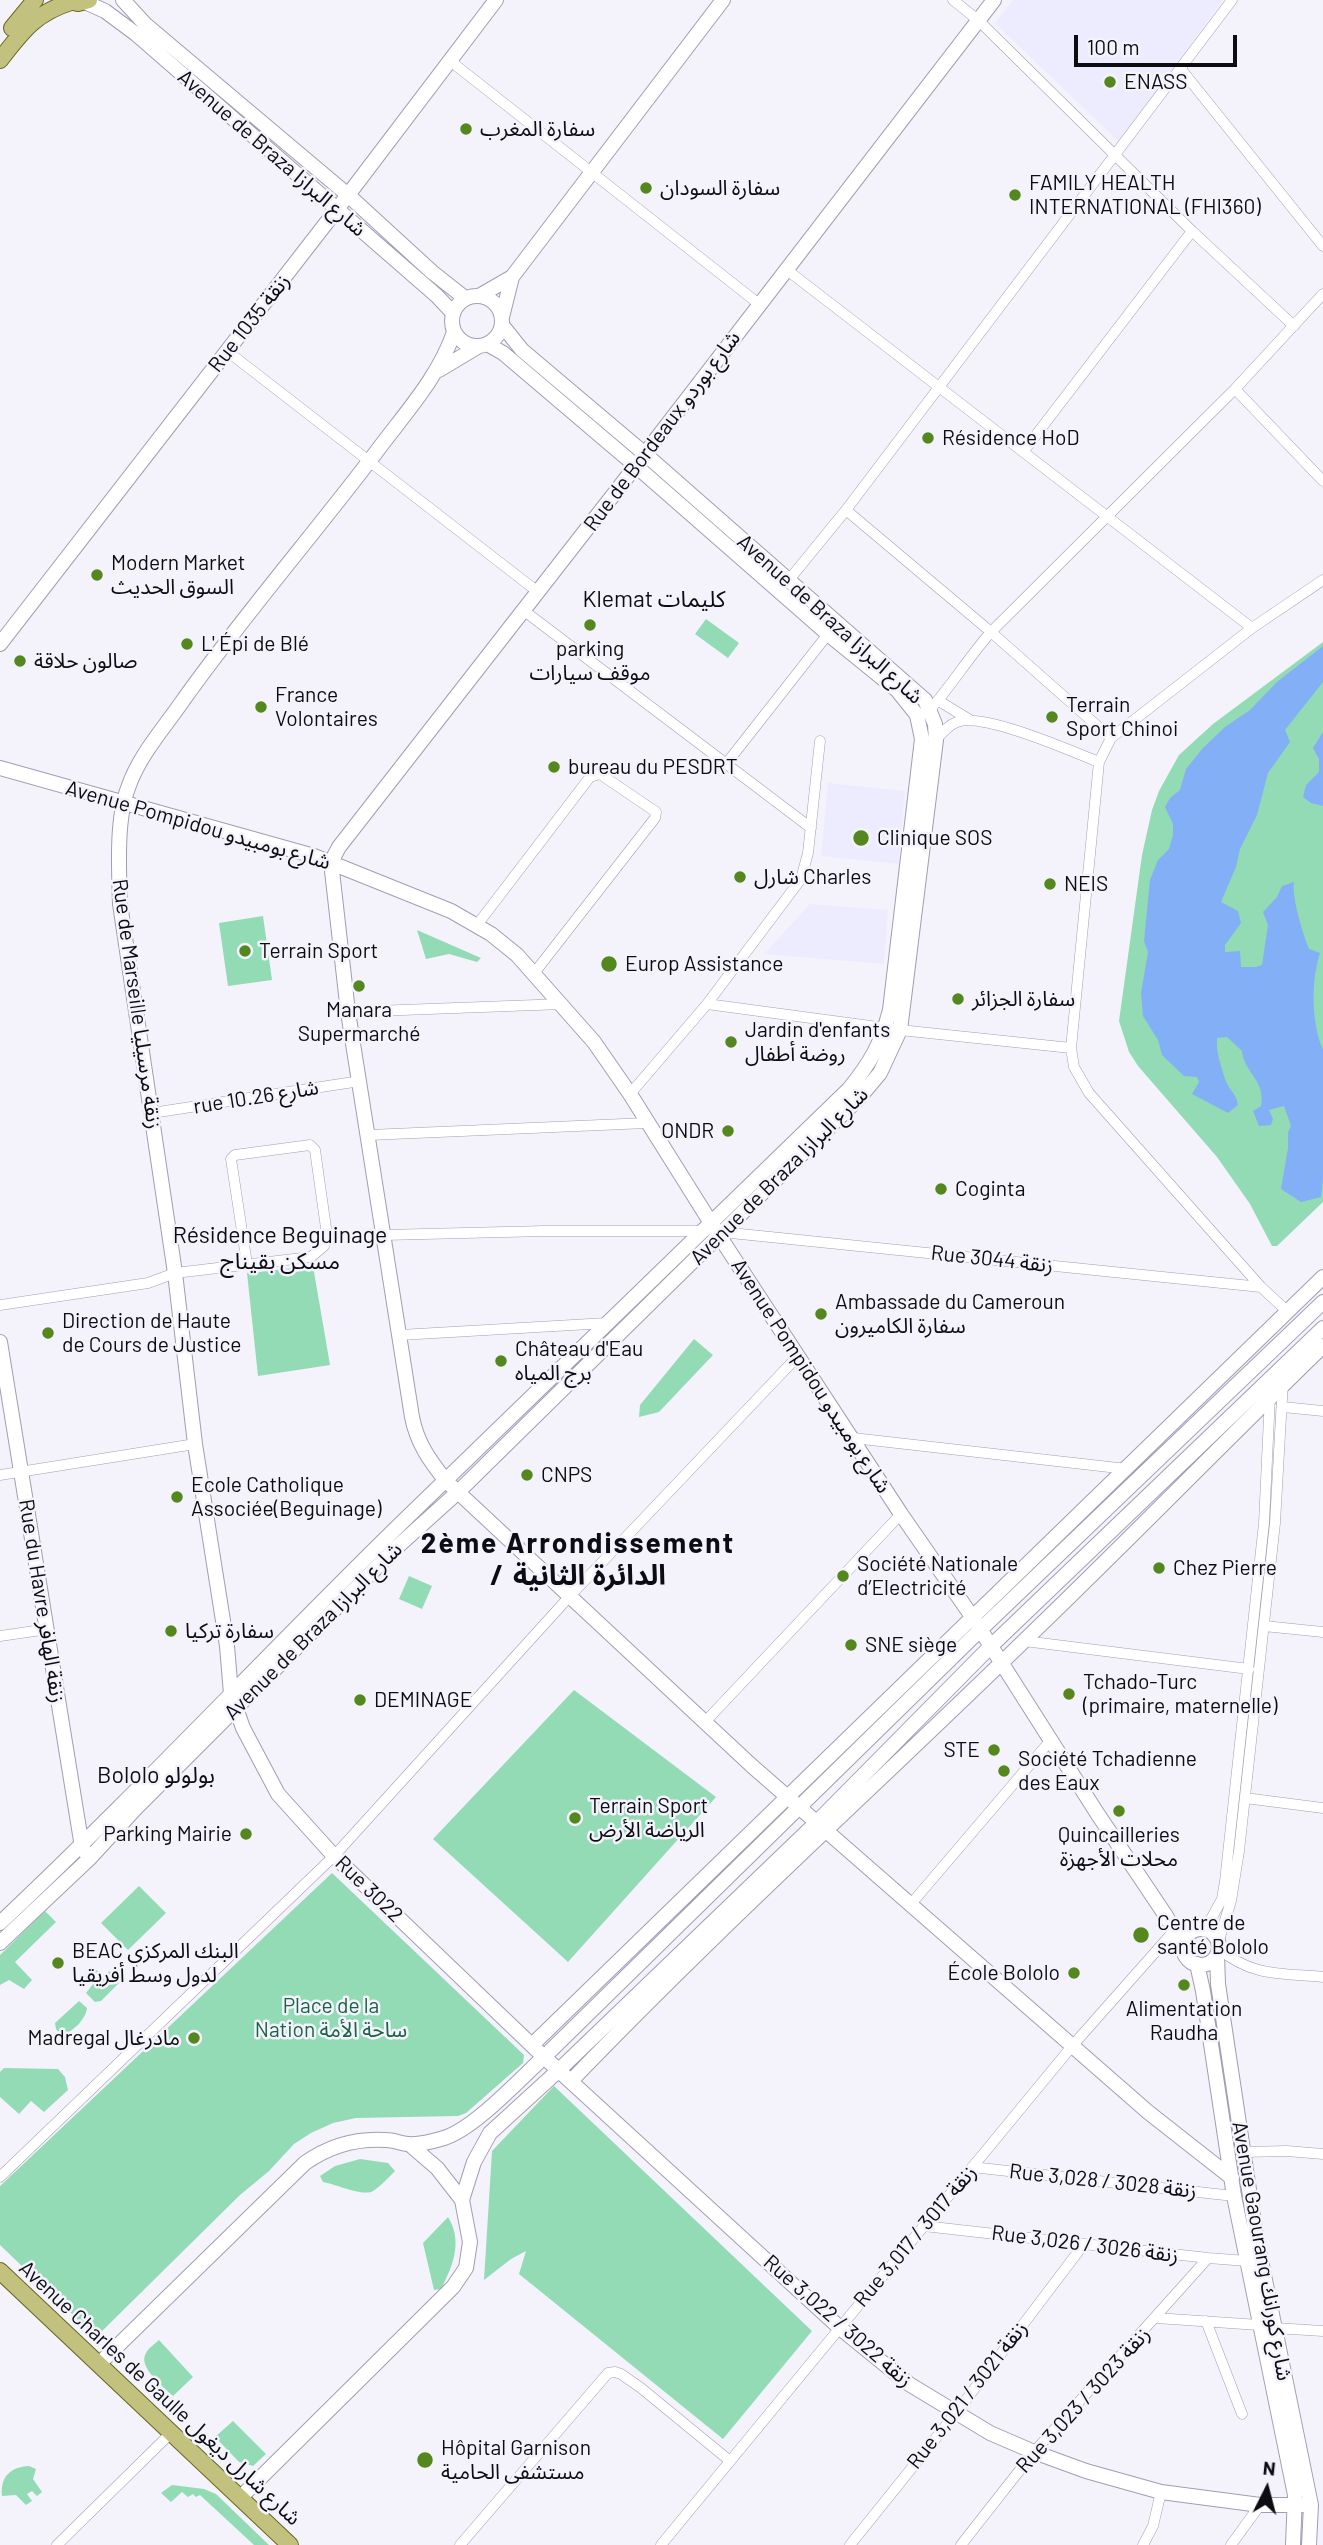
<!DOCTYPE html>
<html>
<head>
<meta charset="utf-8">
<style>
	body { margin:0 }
	#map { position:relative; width:1323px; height:2545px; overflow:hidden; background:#f4f3fc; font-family:Barlow,sans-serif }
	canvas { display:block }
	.north { position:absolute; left:1232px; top:2454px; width:70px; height:70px; -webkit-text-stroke:5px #f4f3fc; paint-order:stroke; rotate:6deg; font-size:19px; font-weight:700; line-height:28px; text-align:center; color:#0c0c13 }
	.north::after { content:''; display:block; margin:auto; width:24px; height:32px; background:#0c0c13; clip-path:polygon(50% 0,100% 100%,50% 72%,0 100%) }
	.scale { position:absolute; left:1074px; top:35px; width:163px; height:32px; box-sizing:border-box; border:4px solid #0c0c13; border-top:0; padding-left:9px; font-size:21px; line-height:24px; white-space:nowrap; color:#0c0c13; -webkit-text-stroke:5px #f4f3fc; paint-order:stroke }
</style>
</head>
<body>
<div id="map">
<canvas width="1323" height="2545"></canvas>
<div class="north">N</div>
<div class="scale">100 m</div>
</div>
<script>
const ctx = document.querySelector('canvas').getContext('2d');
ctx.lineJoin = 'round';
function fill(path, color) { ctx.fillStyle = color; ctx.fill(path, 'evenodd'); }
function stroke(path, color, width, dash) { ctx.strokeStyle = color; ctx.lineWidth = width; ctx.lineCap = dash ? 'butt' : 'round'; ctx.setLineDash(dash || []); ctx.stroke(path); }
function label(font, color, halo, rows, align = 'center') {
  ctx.font = font + ' Barlow,"Noto Sans Arabic",sans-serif'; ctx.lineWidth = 5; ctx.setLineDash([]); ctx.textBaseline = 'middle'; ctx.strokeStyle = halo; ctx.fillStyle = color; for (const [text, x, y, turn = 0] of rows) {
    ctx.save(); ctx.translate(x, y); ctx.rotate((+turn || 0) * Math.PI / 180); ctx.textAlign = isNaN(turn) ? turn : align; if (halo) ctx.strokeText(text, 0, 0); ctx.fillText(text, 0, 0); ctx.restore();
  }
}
fill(new Path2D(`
	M1013 0H1223L1119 142 995 23Z
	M828 783 905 791 898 864 821 856Z
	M810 904 888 910 884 964 764 954Z`), '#edebfe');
fill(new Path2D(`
	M706 619 739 643 728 658 695 634Z
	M1323 642V1202L1277 1246H1272L1250 1204 1217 1157 1138 1066 1129 1052 1119 1021 1142 855 1152 810 1159 791 1179 755 1213 724Z
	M263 916 272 980 228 986 219 923Z
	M417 930 481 958 477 962 449 954 426 959Z
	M313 1266 330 1365 258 1376 247 1273Z
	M694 1339 713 1355 659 1412 639 1417 640 1405Z
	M409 1576 432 1586 422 1609 399 1599Z
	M574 1690 716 1797 568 1962 433 1839Z
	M332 1873 524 2055 523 2063 466 2113 458 2116 356 2118 333 2123 311 2133 294 2144 269 2171 240 2195 96 2337 0 2245V2186Z
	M139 1886 166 1913 128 1950 101 1923Z
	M45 1911 56 1922 15 1962 32 1980 24 1989 9 1980 0 1985V1955Z
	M93 1967 104 1977 109 1971 120 1982 101 2001 95 2002 86 1993 93 1984 85 1975Z
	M79 2001 87 2008C86 2019 72 2033 61 2035L56 2029 55 2023Z
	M4 2068 58 2069 65 2077 68 2090 44 2112 31 2101 19 2114 0 2097V2072Z
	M554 2086 812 2331 723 2439 519 2274 526 2251 511 2259 484 2280 492 2151Z
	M360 2159 388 2163 395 2171C388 2178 381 2186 373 2191 364 2197 335 2184 323 2182L320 2176 335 2166Z
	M448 2217C463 2241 453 2266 441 2289L434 2290 423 2243Z
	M159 2340 193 2377 173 2396C164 2387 137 2367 146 2353 148 2348 155 2344 159 2340Z
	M233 2421 266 2454 253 2466 239 2462 215 2437Z
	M29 2466 36 2469 33 2479 42 2492 37 2496 32 2491 27 2494 32 2501 26 2505 16 2495 2 2496C0 2476 11 2467 29 2466Z
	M172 2485 204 2489 216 2494 269 2545H254L200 2495 196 2497 193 2494 188 2497 182 2492 171 2502 161 2493Z`), '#92dbb5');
fill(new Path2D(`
	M1323 646V682L1285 730 1290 742 1268 773 1257 815 1240 849 1236 867 1221 902 1238 911 1241 923 1225 945V952L1240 951 1241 967H1256L1262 965 1268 925 1263 912 1277 897 1282 886 1294 882C1291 894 1303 935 1309 949L1320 953C1311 981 1311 1021 1323 1050V1179L1321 1197 1301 1202 1281 1189 1288 1148V1132L1291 1126 1284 1106 1269 1110 1273 1119 1271 1125 1259 1126 1253 1111 1261 1106C1266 1080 1244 1073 1242 1051L1227 1037 1217 1038C1216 1054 1221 1065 1225 1079 1228 1089 1237 1094 1238 1105L1228 1113 1192 1094 1199 1082 1197 1077 1184 1076 1162 1055 1158 1040 1143 1016 1141 993 1148 952 1144 941 1150 880 1158 860 1169 849 1173 835V824L1165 807 1170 798 1180 790 1186 769 1203 748 1225 727 1250 710 1277 682Z
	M1323 732V806L1311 803 1303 797 1306 785 1319 772V759L1313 748Z`), '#83aff7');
const street = new Path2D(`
	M953 0 978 20 1192 231 1294 326
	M449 60 759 304
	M1180 68 1323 246
	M787 270 1252 628
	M227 351 538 592
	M1235 389 1323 481
	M1023 452 1192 231
	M846 510 991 632 1111 738
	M788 581 846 510 1232 0
	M523 610 811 828
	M939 701 970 720
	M927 713C950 688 968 658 991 632L1235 389 1323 294
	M936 740C942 733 948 725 957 722 983 712 1071 751 1099 762
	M726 764 828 634
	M477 925 590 777 600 774 656 812 655 818 535 972
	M707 1004 900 1030 1071 1048
	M348 1012 563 1004
	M630 1094 707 1004 801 879 808 853 820 741
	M152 1113 360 1081
	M369 1135 647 1123
	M721 1232 1261 1287
	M384 1235 545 1231H706
	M0 1305 148 1283 175 1273 311 1257 324 1246 327 1235 315 1150 310 1145 235 1155 231 1159 247 1264
	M1288 1312 1261 1287 1089 1093 1074 1067 1071 1048 1099 762 1111 738 1252 628 1323 580
	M400 1335 607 1323
	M1283 1407 1323 1411
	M853 1438 1127 1469
	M0 1475 195 1444
	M1264 1626 1323 1632
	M0 1636 48 1629
	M1024 1641 1249 1669
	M705 1722 901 1514
	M1245 1798 1323 1808
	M911 1904 1050 1741
	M1205 1930 1222 1899 1225 1881 1264 1523 1270 1396
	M1218 1943 1231 1901 1239 1851 1275 1523 1283 1381
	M1219 1949C1253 1977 1281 1973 1323 1977
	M1243 2152 1287 2151 1323 2154
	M972 2167 1234 2196
	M0 2177 334 1856 569 1597 798 1356
	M924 2226 1208 2258 1247 2261
	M1156 2318 1259 2325
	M1206 2321 1242 2414
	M1275 2328 1323 2331
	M57 2545 171 2433
	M460 2545 608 2373 615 2372 621 2374 641 2388 730 2461
	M661 2545 1073 2045 1173 1932
	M850 2545 956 2413 1084 2244
	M961 2545 1034 2452 1208 2258
	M1143 2545 1153 2526 1161 2492
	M1231 2545 1260 2505`);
const secondary = new Path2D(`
	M123 0 145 24 348 195 432 272 465 298
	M994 0 614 494 339 847 331 862 348 1012 412 1417C417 1443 430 1461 446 1481L752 1766 1148 2112 1232 2178
	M85 2 105 11 136 34 437 296 453 313
	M452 321a25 25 0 1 1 50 0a25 25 0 1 1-50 0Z
	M479 296 512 277 723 0
	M502 317 512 277
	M454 332C439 376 407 411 380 447 316 532 246 612 184 699 165 727 139 755 128 788 116 820 119 870 120 904L175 1273 195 1444 227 1646 231 1694 243 1728 278 1794 334 1856 544 2057 840 2328 909 2384 990 2433 1034 2452 1086 2471 1161 2492 1260 2505H1311
	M439 370 479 346
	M0 644 348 195 496 0
	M0 768 314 856 451 911 491 934 517 955 594 1042 630 1094 716 1231 901 1514 973 1618 1097 1813 1166 1916 1183 1946
	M0 1342 82 1847 85 1852
	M0 1923C132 1799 256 1666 385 1539 539 1388 695 1239 849 1089 871 1062 881 1044 890 1010L922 739 917 715 897 690 828 634 636 466 503 353 487 344
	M1183 1947a18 18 0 1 1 36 0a18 18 0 1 1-36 0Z
	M0 1943 89 1859 136 1808 397 1547 458 1492 859 1098 880 1073 900 1030 936 740 935 724 925 700 645 454 522 350 502 325
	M1217 1955 1218 1984 1256 2236 1311 2505 1309 2545
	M1197 1964 1203 1991 1234 2196 1295 2495 1293 2545
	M532 2045 1323 1277
	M571 2081C717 1929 874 1787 1026 1639 1126 1543 1223 1443 1323 1346
	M462 2200 474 2162 490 2133 559 2070 817 1822 990 1647 1323 1328
	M99 2364 305 2163C329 2146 356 2138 386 2140 393 2140 400 2143 407 2144 418 2145 434 2141 444 2138 474 2129 520 2079 544 2057L980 1630 1323 1302
	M240 2498 453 2287 466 2268 470 2242 462 2200 437 2168 409 2144`);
const primary = new Path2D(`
	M66 0 78 3 89 0
	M12 28 35 0
	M0 60C22 32 35 13 71 2
	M0 2271 290 2545`);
stroke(street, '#a19eb4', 11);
stroke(secondary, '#a19eb4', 16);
stroke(primary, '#686821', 18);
stroke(street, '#fff', 10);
stroke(secondary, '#fff', 14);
stroke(primary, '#c2c27e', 16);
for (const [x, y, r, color] of [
	[1110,82,7,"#54871d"],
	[466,129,7,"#54871d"],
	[646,188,7,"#54871d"],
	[1015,195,7,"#54871d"],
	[928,438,7,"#54871d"],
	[97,575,7,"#54871d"],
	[590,625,7,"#54871d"],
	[187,644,7,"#54871d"],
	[20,661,7,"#54871d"],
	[261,707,7,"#54871d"],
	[1052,717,7,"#54871d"],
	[554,767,7,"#54871d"],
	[861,838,9,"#54871d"],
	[740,877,7,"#54871d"],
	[1050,884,7,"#54871d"],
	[245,951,7,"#54871d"],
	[609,964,9,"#54871d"],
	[359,986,7,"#54871d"],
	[958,999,7,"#54871d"],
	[731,1042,7,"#54871d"],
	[728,1131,7,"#54871d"],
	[941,1189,7,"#54871d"],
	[821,1314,7,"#54871d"],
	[48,1333,7,"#54871d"],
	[501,1361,7,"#54871d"],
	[527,1475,7,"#54871d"],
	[177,1497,7,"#54871d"],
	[1159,1568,7,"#54871d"],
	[843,1576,7,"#54871d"],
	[171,1631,7,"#54871d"],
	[851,1645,7,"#54871d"],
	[1069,1694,7,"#54871d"],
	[360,1700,7,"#54871d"],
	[994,1750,7,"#54871d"],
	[1004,1771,7,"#54871d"],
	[1119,1811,7,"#54871d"],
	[575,1818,7,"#54871d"],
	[246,1834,7,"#54871d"],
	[1141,1935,9,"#54871d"],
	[58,1963,7,"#54871d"],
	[1074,1973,7,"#54871d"],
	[1184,1985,7,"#54871d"],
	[194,2038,7,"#54871d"],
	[425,2460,9,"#54871d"]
]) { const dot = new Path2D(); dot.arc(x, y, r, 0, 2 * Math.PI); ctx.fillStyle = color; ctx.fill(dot); stroke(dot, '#f4f3fc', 2.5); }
label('21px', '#0c0c13', '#f4f3fc', [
	["ENASS",1124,82],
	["سفارة المغرب",480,129],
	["FAMILY HEALTH",1029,183],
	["INTERNATIONAL (FHI360)",1029,207],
	["سفارة السودان",660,188],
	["Résidence HoD",942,438],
	["Modern Market",111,563],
	["السوق الحديث",111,587],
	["L' Épi de Blé",201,644],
	["parking",590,649,"center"],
	["موقف سيارات",590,673,"center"],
	["صالون حلاقة",34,661],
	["France",275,695],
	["Volontaires",275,719],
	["Terrain",1066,705],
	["Sport Chinoi",1066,729],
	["bureau du PESDRT",568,767],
	["Clinique SOS",877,838],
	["شارل Charles",754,877],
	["NEIS",1064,884],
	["Terrain Sport",259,951],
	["Europ Assistance",625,964],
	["سفارة الجزائر",972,999],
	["Manara",359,1010,"center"],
	["Supermarché",359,1034,"center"],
	["Jardin d'enfants",745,1030],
	["روضة أطفال",745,1054],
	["ONDR",714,1131,"right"],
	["Coginta",955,1189],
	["Ambassade du Cameroun",835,1302],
	["سفارة الكاميرون",835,1326],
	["Direction de Haute",62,1321],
	["de Cours de Justice",62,1345],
	["Château d'Eau",515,1349],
	["برج المياه",515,1373],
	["CNPS",541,1475],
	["Ecole Catholique",191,1485],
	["Associée(Beguinage)",191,1509],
	["Société Nationale",857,1564],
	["d’Electricité",857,1588],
	["Chez Pierre",1173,1568],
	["سفارة تركيا",185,1631],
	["SNE siège",865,1645],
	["Tchado-Turc",1083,1682],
	["(primaire, maternelle)",1083,1706],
	["DEMINAGE",374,1700],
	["STE",980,1750,"right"],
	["Société Tchadienne",1018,1759],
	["des Eaux",1018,1783],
	["Terrain Sport",589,1806],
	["الرياضة الأرض",589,1830],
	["Parking Mairie",232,1834,"right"],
	["Quincailleries",1119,1835,"center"],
	["محلات الأجهزة",1119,1859,"center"],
	["Centre de",1157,1923],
	["santé Bololo",1157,1947],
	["BEAC البنك المركزي",72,1951],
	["لدول وسط أفريقيا",72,1975],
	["École Bololo",1060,1973,"right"],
	["Alimentation",1184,2009,"center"],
	["Raudha",1184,2033,"center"],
	["Madregal مادرغال",180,2038,"right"],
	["Hôpital Garnison",441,2448],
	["مستشفى الحامية",441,2472]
], 'left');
label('21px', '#0c0c13', '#f4f3fc', [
	["Avenue de Braza شارع البرازا",272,153,41],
	["Rue 1035 زنقة",249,323,-52],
	["Rue de Bordeaux شارع بوردو",662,431,-53],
	["Avenue de Braza شارع البرازا",830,619,42],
	["Avenue Pompidou شارع بومبيدو",198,825,16],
	["Rue de Marseille زنقة مرسيليا",137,1004,82],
	["rue 10.26 شارع",256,1097,-9],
	["Avenue de Braza شارع البرازا",779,1176,-45],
	["Rue 3044 زنقة",992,1259,6],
	["Avenue Pompidou شارع بومبيدو",811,1376,57],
	["Rue du Havre زنقة الهافر",42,1601,81],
	["Avenue de Braza شارع البرازا",313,1631,-45],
	["Rue 3022",369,1889,44],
	["Rue 3,028 / زنقة 3028",1103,2181,6],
	["Rue 3,017 / زنقة 3017",915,2236,-50],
	["Rue 3,026 / زنقة 3026",1085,2244,7],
	["Avenue Gaourang شارع كورانك",1262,2251,80],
	["Rue 3,022 / زنقة 3022",838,2321,41],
	["Avenue Charles de Gaulle شارع شارل ديغول",160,2393,43],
	["Rue 3,021 / زنقة 3021",967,2395,-52],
	["Rue 3,023 / زنقة 3023",1083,2400,-48]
]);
label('21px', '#1a6244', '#f4f3fc', [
	["Place de la",331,2006],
	["Nation ساحة الأمة",331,2030]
]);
label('23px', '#0c0c13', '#f4f3fc', [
	["Klemat كليمات",654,599],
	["Résidence Beguinage",280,1235],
	["مسكن بقيناج",280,1261],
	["Bololo بولولو",156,1775]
]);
ctx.letterSpacing = '2px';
label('bold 28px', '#0c0c13', '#f4f3fc', [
	["2ème Arrondissement",578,1544],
	["/ الدائرة الثانية",578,1576]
]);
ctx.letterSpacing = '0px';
</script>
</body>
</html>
